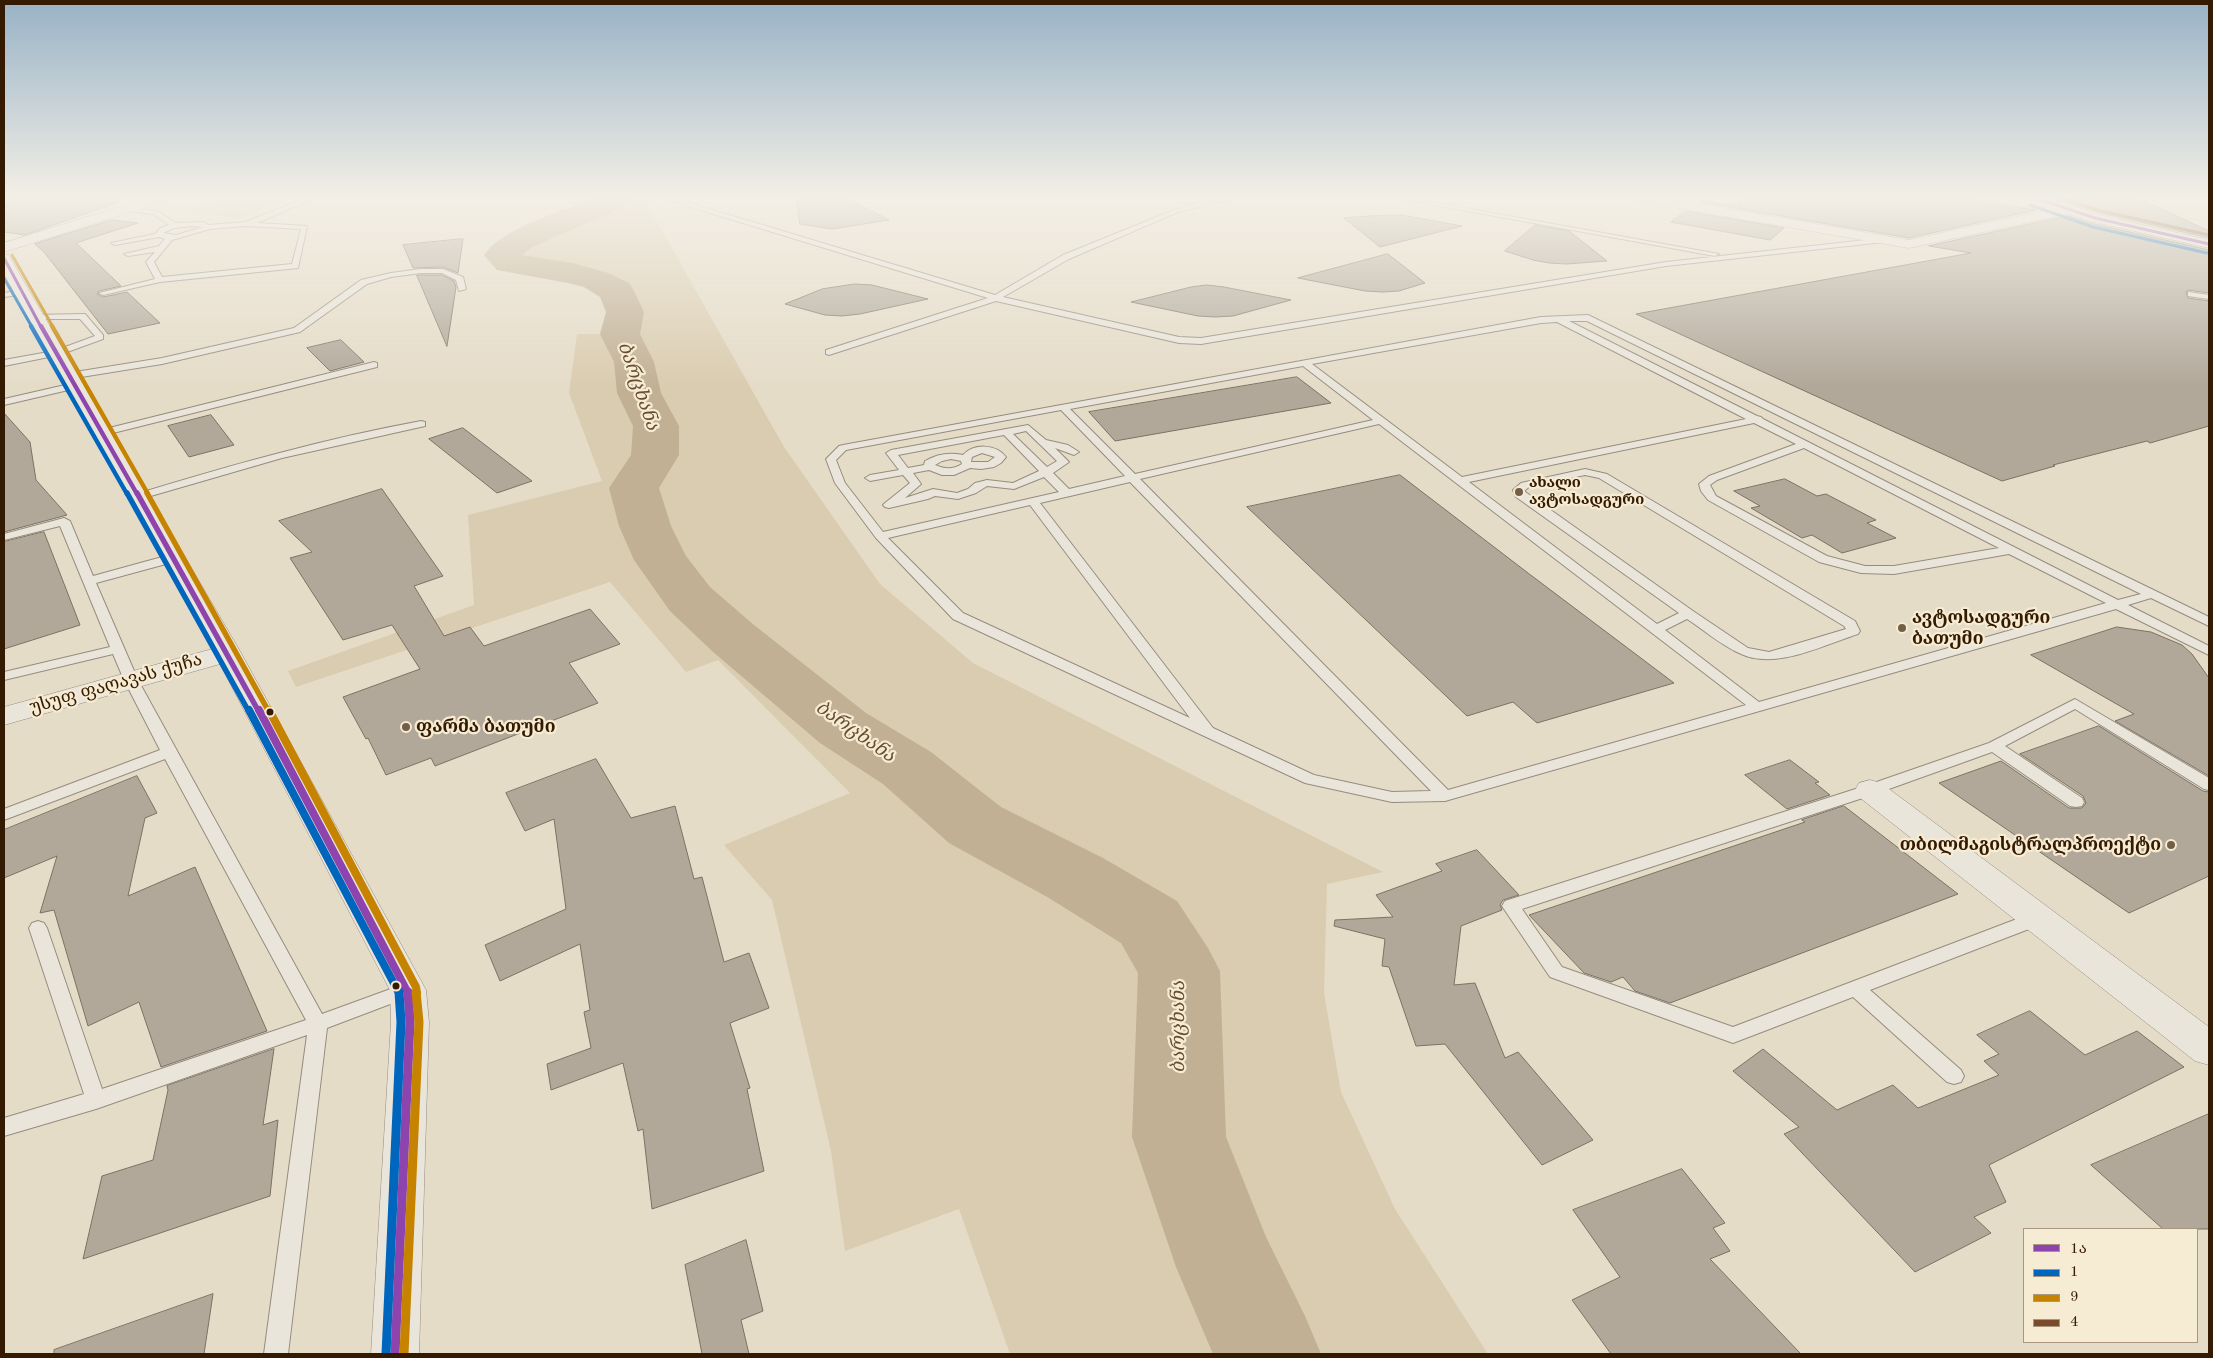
<!DOCTYPE html>
<html>
<head>
<meta charset="utf-8">
<style>
	body { margin:0 }
	#map { position:relative; width:2213px; height:1358px; overflow:hidden; background:#e5dcc8; font-family:"Old Standard TT","Noto Serif Georgian",serif }
	canvas { display:block }
	.frame { position:absolute; inset:0; border:5px solid #351a02; pointer-events:none }
	.legend { position:absolute; left:2023px; top:1228px; width:175px; height:115px; box-sizing:border-box; background:#f6ebd3; border:1px solid #a9977f; margin:0; padding:6px 9px; list-style:none; font-size:15px; color:#351a02 }
	.legend li { display:flex; align-items:center; gap:10px; height:25px }
	.legend b { width:25px; border:1px solid #a9977f }
</style>
</head>
<body>
<div id="map">
<canvas width="2213" height="1358"></canvas>
<div class="frame"></div>
<ul class="legend">
<li><b style="height:6px;background:#8e44ad"></b>1ა</li>
<li><b style="height:6px;background:#0065bd"></b>1</li>
<li><b style="height:6px;background:#c68300"></b>9</li>
<li><b style="height:6px;background:#7a4b2a"></b>4</li>
</ul>
</div>
<script>
const ctx = document.querySelector('canvas').getContext('2d');
ctx.lineJoin = 'round';
function fill(path, color) { ctx.fillStyle = color; ctx.fill(path, 'evenodd'); }
function stroke(path, color, width, dash) { ctx.strokeStyle = color; ctx.lineWidth = width; ctx.lineCap = dash ? 'butt' : 'round'; ctx.setLineDash(dash || []); ctx.stroke(path); }
function label(font, color, halo, rows, align = 'center') {
  ctx.font = font + ' "Old Standard TT","Noto Serif Georgian",serif'; ctx.lineWidth = 4.5; ctx.setLineDash([]); ctx.textBaseline = 'middle'; ctx.strokeStyle = halo; ctx.fillStyle = color; for (const [text, x, y, turn = 0] of rows) {
    ctx.save(); ctx.translate(x, y); ctx.rotate((+turn || 0) * Math.PI / 180); ctx.textAlign = isNaN(turn) ? turn : align; if (halo) ctx.strokeText(text, 0, 0); ctx.fillText(text, 0, 0); ctx.restore();
  }
}
fill(new Path2D(`
	M228 197H300L239 218 182 212Z
	M623 197H657L647 204 784 447 880 584 973 663 1383 872 1327 884 1324 993 1341 1092 1395 1209 1488 1354H1010L959 1209 845 1251 831 1151 772 900 724 845 850 793 718 660 686 672 610 582 296 687 288 671 474 605 468 515 602 481 569 393 577 334H620L625 312 616 291 596 280 573 273 509 263 501 255 520 240Z`), '#daccb0');
fill(new Path2D(`
	M597 197H638L633 203 532 247 522 255 573 263 608 273 629 283 634 291 644 312 640 334 654 362 661 393 679 426V455L659 488 671 526 686 556 710 587 754 625 866 713 931 752 1001 807 1103 858 1177 901 1208 948 1220 971 1226 1137 1266 1237 1305 1316 1321 1354H1213L1176 1267 1132 1137 1138 973 1121 943 1049 898 949 843 883 784 820 743 712 651 670 611 634 560 619 526 609 488 631 455 633 426 617 393 614 362 600 334 606 312 600 297 584 287 568 283 497 270 484 255C503 227 566 210 597 197Z`), '#c1b094');
const building = new Path2D(`
	M4 197H118L119 202 25 235 4 232Z
	M797 197H845L889 220 832 229 800 224Z
	M1739 197H1977L1985 203 2036 210 1909 238 1699 202 1701 200 1738 206Z
	M2052 197H2136L2209 231V238L2100 213Z
	M1686 211 1784 228 1770 240 1671 222Z
	M1386 215H1401L1462 226 1380 247 1344 218Z
	M2069 216 2090 223 2209 250V293L2188 290 2186 292 2188 298 2209 301V426L2150 443 2147 441 2053 465 2055 466 2002 481 1636 314 1971 253 1929 246Z
	M112 220 138 223 76 243 121 286 99 291 97 294 103 297 127 292 160 323 108 334 44 252 35 244Z
	M1535 225 1569 231 1607 261 1566 264 1549 263 1533 260 1505 251Z
	M463 239 458 273 443 267 413 268 403 245Z
	M1388 254 1425 283 1399 291 1383 292 1365 291 1298 278Z
	M417 275H442L454 281 456 287 447 346Z
	M855 284 872 285 928 299 860 314 842 316 825 315 785 304 822 289Z
	M1207 285 1224 287 1291 300 1233 316 1215 317 1198 316 1131 302 1191 287Z
	M341 340 364 362 330 371 307 348Z
	M1297 377 1331 403 1115 441 1089 412Z
	M4 413 30 442 36 480 67 515 4 532Z
	M211 415 234 445 189 457 168 426Z
	M463 428 532 481 497 493 429 439Z
	M1400 475 1528 573 1674 683 1537 723 1513 702 1467 716 1247 507Z
	M1785 479 1817 496 1826 494 1876 520 1867 523 1896 538 1842 553 1812 535 1802 538 1751 508 1760 506 1734 491Z
	M382 489 443 576 414 586 444 636 470 627 484 646 590 609 620 644 569 663 598 703 435 766 431 758 386 775 368 738 366 739 343 697 420 669 392 625 343 640 290 558 312 552 279 521Z
	M44 532 80 625 4 649V542Z
	M2117 627 2151 632 2182 645 2192 654 2209 678V776L2115 721 2134 714 2031 655Z
	M2099 726 2203 791 2209 792V876L2129 913 1939 783 2001 761 2069 808H2082L2086 803 2083 796 2020 754Z
	M596 759 631 818 675 806 694 879 702 877 724 962 749 953 769 1008 730 1023 750 1088 747 1089 764 1171 652 1209 643 1129 638 1131 623 1063 551 1090 547 1064 591 1048 584 1012 590 1010 580 944 500 981 485 945 566 909 554 819 525 831 506 793Z
	M1790 760 1819 782 1815 783 1830 795 1787 809 1745 775Z
	M137 776 157 813 145 818 128 896 195 867 267 1031 161 1067 139 1002 88 1026 54 910 40 913 57 856 4 878V830Z
	M1844 806 1958 894 1670 1003 1635 991 1623 977 1611 982 1584 973 1529 915 1805 822 1802 820Z
	M1477 850 1519 895 1503 900 1500 905 1502 910 1461 926 1454 985 1475 983 1505 1058 1518 1052 1593 1140 1542 1165 1445 1044 1416 1046 1389 967 1382 966 1385 939 1334 926 1335 920 1393 917 1376 895 1442 871 1436 864Z
	M2030 1011 2085 1055 2137 1031 2184 1067 1989 1165 2006 1202 1974 1217 1991 1233 1915 1272 1784 1134 1799 1127 1733 1071 1763 1049 1837 1110 1893 1085 1918 1108 1999 1075 1984 1061 1999 1054 1977 1035Z
	M274 1049 263 1125 278 1120 270 1196 83 1259 102 1176 153 1160 168 1090 167 1086Z
	M2209 1114V1229H2163L2091 1165Z
	M1682 1169 1725 1223 1713 1228 1730 1251 1710 1259 1801 1354H1611L1572 1300 1620 1277 1573 1210Z
	M746 1240 763 1311 741 1320 749 1354H702L685 1265Z
	M213 1294 204 1354H54V1350Z`);
fill(building, '#b1a89a');
stroke(building, '#7b7264', 1);
const service = new Path2D(`
	M308 197H317L257 223 307 226 298 268 160 282 103 295 99 293 155 279 146 262 155 252 128 256 124 254 159 246 165 239 159 237 115 245 111 243 155 234 160 228 169 225 153 214 127 211 124 209 125 208 157 211 176 223 204 222 208 225 245 222ZM192 226 203 227 176 235 163 233 174 228ZM245 226 301 229 292 264 162 277 154 262 172 240 210 229Z
	M669 197H675L676 199 995 295 1063 255 1174 210 1215 198 1242 197 1178 212 1069 259 1003 297 1179 337 1201 338 1666 262 1884 238 1888 240 1884 242 1666 266 1201 344 1179 343 996 301 829 355 826 354V350L988 298 671 201Z
	M1390 197H1404L1719 254 1715 256Z
	M421 269H443L463 277 466 289 459 291 456 280 442 273H421L391 277 367 284 300 332 162 364 69 379 64 376 69 373 162 358 294 328 361 280 391 273Z
	M22 290 26 292 25 294 4 297V293Z
	M2188 292 2209 295V299L2188 296Z
	M85 314 103 335V339L59 355 4 366V360L54 351 95 336 80 319H33V315Z
	M1588 315 2209 617V626L2151 598 2128 605 2209 646V655L2116 609 1445 801 1392 802 1305 783 953 619 876 538 835 483 826 459 839 446 843 445 1541 317ZM1569 321H1587L2141 594 2118 600 1763 419 1761 417 1757 416ZM1557 322 1746 419 1462 477 1312 364 1541 323ZM1303 366 1373 420 1135 474 1070 409ZM1061 410 1125 476 1069 489 1053 473 1069 462 1055 448 1074 455 1079 452 1068 445 1046 440 1028 425 891 450 886 453 899 470 870 475 865 478 870 481 903 475 910 483 885 503 883 505 885 507 889 508 928 499 935 496 958 499 976 493 987 486 1014 489 1044 477 1059 492 883 532 845 483 836 460 846 450ZM1754 423 1796 444 1709 476 1699 484 1701 491 1708 500 1819 562 1861 573 1894 574 2009 554 2106 603 1759 702 1665 630 1687 619C1704 630 1721 645 1739 653 1775 671 1823 645 1858 634L1860 631 1855 621 1607 474 1585 469 1521 483 1513 490 1516 497 1679 613 1657 624 1469 482ZM1379 424 1746 705 1448 790 1140 479ZM1026 431 1057 461 1047 467 1013 434ZM1004 435 1039 471 1013 483 987 480 975 483 968 489 957 493 933 489 905 498 921 484 913 473 929 470 942 475H954L970 468 981 469 994 467 1001 463 1006 457C996 444 974 443 963 455 949 452 937 454 925 461L924 465 908 468 898 455ZM1804 448 1999 548 1894 566H1865L1827 556 1716 496 1710 485 1717 480ZM982 453 995 457 988 462H971L972 457ZM951 459 961 461 962 464C952 470 945 469 935 465L942 461ZM1585 475 1599 478 1844 626 1846 629 1769 652 1748 648 1693 611 1524 491 1529 487ZM1130 482 1431 791 1392 792 1314 775 1213 728 1040 503ZM1030 505 1190 718 963 613 888 538Z
	M374 362 377 363V367L101 436 96 433 97 431Z
	M74 383 77 384V388L4 405V399Z
	M421 421 425 422V426L282 458 137 500 131 497 133 495C228 466 323 439 421 421Z
	M64 518 70 521 93 576 173 554 179 558 177 561 96 583 138 680 322 1014 407 983 414 985 416 990 414 995 327 1028 288 1354H264L307 1035 96 1109 4 1136V1118L84 1094 29 928 32 923 38 921 44 923 47 928 102 1089 306 1020 165 759 4 820V809L160 750 124 680 113 654 4 680V672L110 647 60 526 4 540V534Z
	M2075 699 2209 778V790L2204 789 2075 709 2005 746 2082 798 2084 802 2082 806 2076 807 2070 806 1992 752 1875 794 1522 909 1562 967 1733 1027 2030 914 2036 912 2042 914 2045 919 2042 924 1870 990 1961 1070 1964 1076 1961 1082 1954 1084 1947 1082 1853 997 1733 1043 1550 977 1502 906 1505 901 1865 786 1989 743Z`);
const minor = new Path2D(`
	M151 197H171L169 200 4 252V243Z
	M1630 197H1659L1909 240 2047 210 1985 201 1979 197H2010L2051 203 2056 204 2057 208 2068 206 2075 210 2068 214 1909 248 1637 201Z
	M1870 780 1881 783 2209 1027V1065L2195 1061 1859 797 1855 790 1859 783Z`);
const tertiary = new Path2D(`
	M4 254 9 255 17 270 241 653 426 990 429 1022 419 1354H371L391 1022 390 990 220 664 4 725V707L212 649 4 274Z`);
const secondary = new Path2D(`
	M2026 197H2046L2099 215 2209 240V248L2090 221 2028 200Z`);
stroke(service, '#958c7e', 2);
stroke(minor, '#958c7e', 1);
stroke(tertiary, '#958c7e', 1);
stroke(secondary, '#7b7264', 1);
fill(service, '#eae5db');
fill(minor, '#eae5db');
fill(tertiary, '#eae5db');
fill(secondary, '#eae5db');
stroke(new Path2D(`
	M2033 197 2095 218 2209 244
	M4 258 41 327`), '#8e44ad', 3);
stroke(new Path2D(`
	M41 326 137 494`), '#8e44ad', 4.5);
stroke(new Path2D(`
	M137 493 259 712`), '#8e44ad', 5.5);
stroke(new Path2D(`
	M259 710 408 993`), '#8e44ad', 8);
stroke(new Path2D(`
	M395 1354 410 1022 408 992`), '#8e44ad', 9);
stroke(new Path2D(`
	M2030 205 2093 227 2207 253
	M4 278 32 327`), '#0065bd', 3);
stroke(new Path2D(`
	M31 326 127 494`), '#0065bd', 4.5);
stroke(new Path2D(`
	M127 493 249 712`), '#0065bd', 5.5);
stroke(new Path2D(`
	M249 710 399 993`), '#0065bd', 8);
stroke(new Path2D(`
	M386 1354 401 1022 399 992`), '#0065bd', 9);
stroke(new Path2D(`
	M12 255 53 327`), '#c68300', 3);
stroke(new Path2D(`
	M52 326 148 494`), '#c68300', 4.5);
stroke(new Path2D(`
	M147 493 269 712`), '#c68300', 5.5);
stroke(new Path2D(`
	M269 710 416 987 417 993`), '#c68300', 8);
stroke(new Path2D(`
	M404 1354 419 1022 416 992`), '#c68300', 9);
stroke(new Path2D(`
	M2060 197 2097 210 2209 235`), '#7a4b2a', 3);
const sky = ctx.createLinearGradient(0, 0, 0, 387);
sky.addColorStop(0, '#98b2c6');
sky.addColorStop(0.51, '#f3efe6');
sky.addColorStop(1, '#f3efe600');
ctx.fillStyle = sky;
ctx.fillRect(0, 0, 2213, 387);
for (const [x, y, r, color] of [
	[1519,492,5,"#735e47"],
	[1902,628,5,"#735e47"],
	[270,712,4.5,"#351a02"],
	[406,727,5,"#735e47"],
	[2171,845,5,"#735e47"],
	[396,986,4.5,"#351a02"]
]) { const dot = new Path2D(); dot.arc(x, y, r, 0, 2 * Math.PI); ctx.fillStyle = color; ctx.fill(dot); stroke(dot, '#f6ebd3', 2); }
label('bold 15px', '#351a02', '#f6ebd3', [
	["ახალი",1529,483],
	["ავტოსადგური",1529,500]
], 'left');
label('bold 18px', '#351a02', '#f6ebd3', [
	["ავტოსადგური",1912,618],
	["ბათუმი",1912,639],
	["ფარმა ბათუმი",416,727],
	["თბილმაგისტრალპროექტი",2161,845,"right"]
], 'left');
label('18px', '#351a02', '#f6ebd3', [
	["უსუფ ფაღავას ქუჩა",116,684,-16]
]);
label('italic 19px', '#674e33', '#f6ebd3', [
	["ბარცხანა",638,386,71],
	["ბარცხანა",855,732,35],
	["ბარცხანა",1179,1027,-90]
]);
</script>
</body>
</html>
